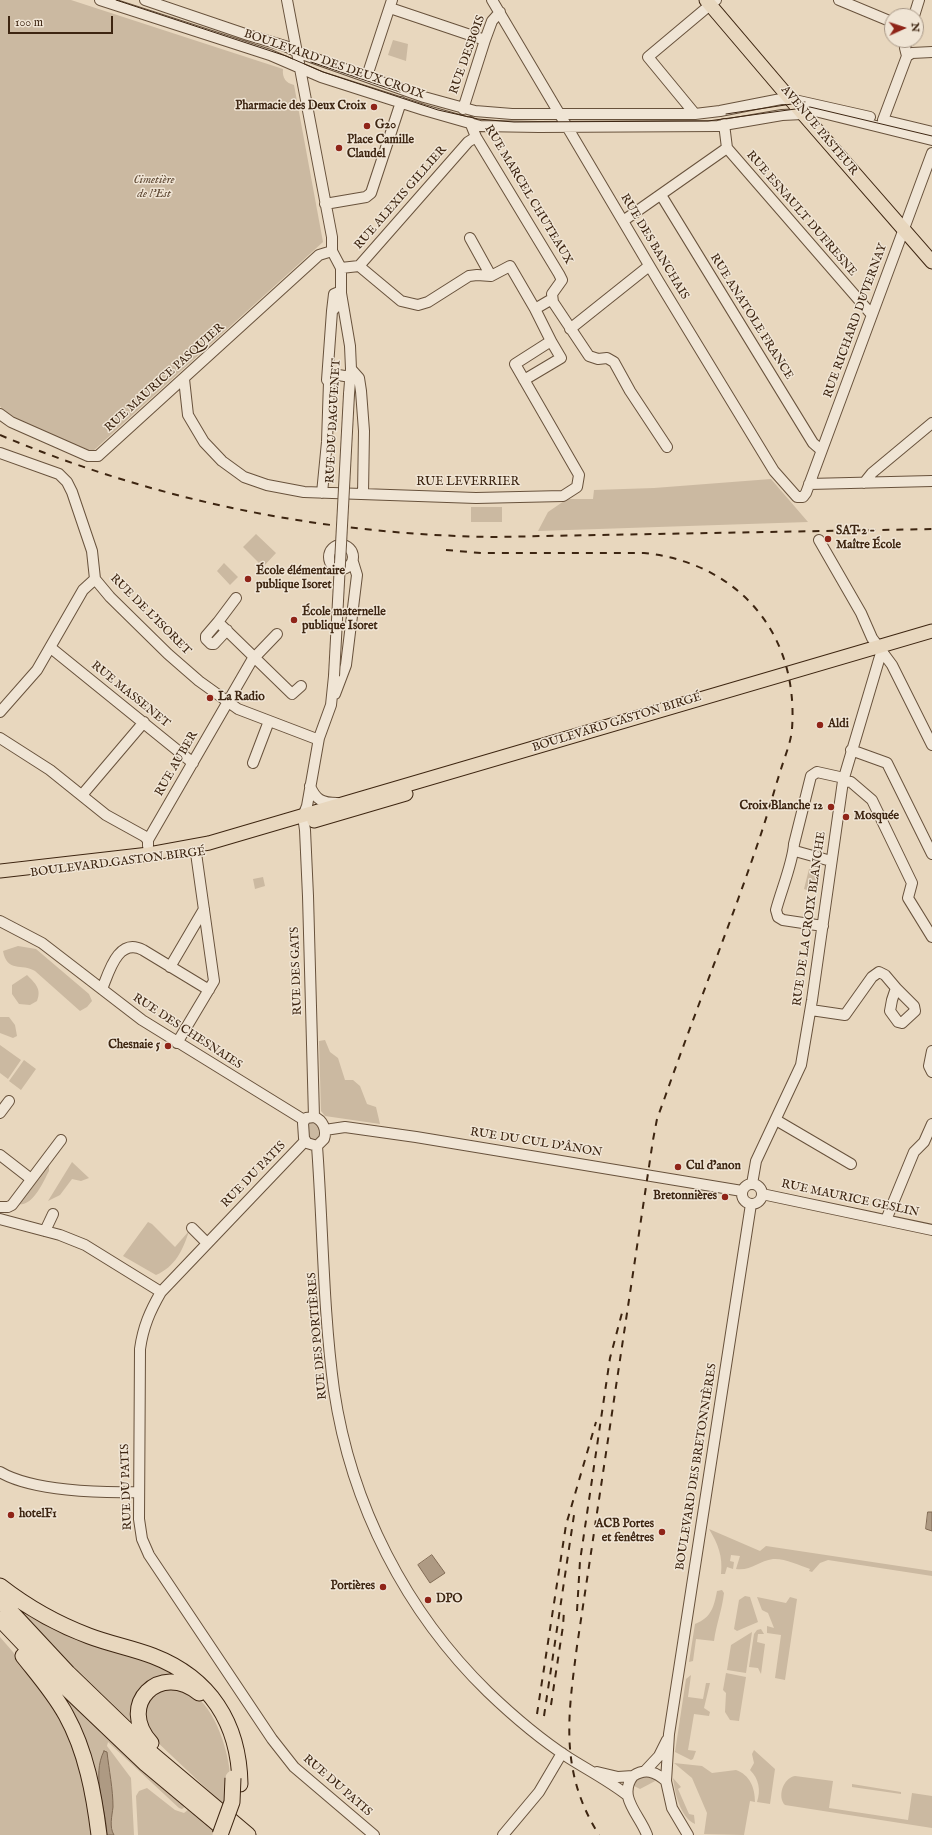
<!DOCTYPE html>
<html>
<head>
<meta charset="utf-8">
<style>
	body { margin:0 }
	#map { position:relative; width:932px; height:1835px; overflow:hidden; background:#e8d7be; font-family:"IM FELL English",serif }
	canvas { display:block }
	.north { position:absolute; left:884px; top:8px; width:40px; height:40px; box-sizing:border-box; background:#f0e5d5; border:1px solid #a89887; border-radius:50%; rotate:87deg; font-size:11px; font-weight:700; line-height:16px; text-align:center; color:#3d2511 }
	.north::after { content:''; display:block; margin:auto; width:14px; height:18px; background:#8f2418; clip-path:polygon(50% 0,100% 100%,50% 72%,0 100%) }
	.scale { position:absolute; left:8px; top:16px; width:105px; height:18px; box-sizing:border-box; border:2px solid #3d2511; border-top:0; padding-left:5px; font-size:12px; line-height:14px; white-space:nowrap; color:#3d2511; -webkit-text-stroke:3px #f0e5d5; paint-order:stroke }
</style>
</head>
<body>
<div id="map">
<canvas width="932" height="1835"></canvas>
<div class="north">N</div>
<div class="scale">100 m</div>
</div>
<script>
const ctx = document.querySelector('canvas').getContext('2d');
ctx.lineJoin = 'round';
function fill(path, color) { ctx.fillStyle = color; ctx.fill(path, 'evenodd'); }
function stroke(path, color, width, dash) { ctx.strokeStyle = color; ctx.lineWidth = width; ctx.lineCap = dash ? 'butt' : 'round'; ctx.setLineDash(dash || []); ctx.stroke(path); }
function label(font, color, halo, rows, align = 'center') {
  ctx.font = font + ' "IM FELL English",serif'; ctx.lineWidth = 3; ctx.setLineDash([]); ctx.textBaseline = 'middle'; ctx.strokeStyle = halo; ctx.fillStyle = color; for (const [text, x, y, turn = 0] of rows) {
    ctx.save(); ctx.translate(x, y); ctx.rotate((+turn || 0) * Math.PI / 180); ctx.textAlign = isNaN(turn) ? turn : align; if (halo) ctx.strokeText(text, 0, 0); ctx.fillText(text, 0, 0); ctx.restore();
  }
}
fill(new Path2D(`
	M0 0H71L283 69C282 78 286 83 294 85L323 242 93 451 89 452 5 414 0 406Z
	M393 40 408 44 406 61 388 55Z
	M771 479 808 522 538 531 548 512 567 499H593L594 490 654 488Z
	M471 507H502V522H471Z
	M256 534 276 553 263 567 243 547Z
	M224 563 238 577 230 585 217 571Z
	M809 869 818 871 813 892 804 889Z
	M263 877 265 886 255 889 253 879Z
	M18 946 36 949 89 994 92 1001 87 1007 80 1011 35 971C22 963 7 973 3 951Z
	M27 975C35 983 42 989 37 1001L30 1005 19 1004 12 994V985Z
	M0 1017H9L15 1025 17 1036 13 1038 0 1033Z
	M325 1040 330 1052 338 1058 345 1080H353L360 1086 367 1104 376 1107 380 1124 325 1116 321 1111 319 1041Z
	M0 1045 21 1060 8 1079 0 1073Z
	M24 1060 36 1069 21 1090 9 1081Z
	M311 1121 317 1123 321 1132V1137L317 1141 311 1139 308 1136V1123Z
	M72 1162 89 1178 81 1181 72 1179 60 1195 48 1201Z
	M47 1165 49 1166V1171C43 1182 33 1208 16 1204Z
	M148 1222 152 1224 175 1247 189 1231C183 1250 175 1267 156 1275L123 1256Z
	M709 1529 760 1551 766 1546 932 1571V1576L828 1560 820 1563 812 1572 809 1571 810 1569C799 1565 784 1558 773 1559 759 1561 751 1571 736 1569L740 1556 731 1555 730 1561 734 1562 733 1569 727 1567 725 1574H721C723 1556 718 1544 709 1529Z
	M722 1590 724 1593C722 1610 716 1625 714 1641L696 1639 693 1661 689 1662 695 1624C711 1618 714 1607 717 1591Z
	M745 1596 750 1597 758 1622 737 1631 734 1629 739 1600Z
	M757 1597 786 1603 790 1597 797 1599 785 1680 775 1678 781 1635 767 1633V1626L774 1628 768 1613 762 1610Z
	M14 1602 150 1658 182 1675 156 1681 135 1728 68 1663 16 1607Z
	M761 1629 764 1634H758L757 1642 765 1644 761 1674 758 1668 749 1667 754 1634 757 1630Z
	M752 1632 746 1673 727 1670 731 1645Z
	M0 1637C31 1673 65 1711 79 1757 86 1782 89 1809 93 1835H0Z
	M726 1673 746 1677 739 1721 730 1720 725 1712 726 1693 723 1690Z
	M691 1675 688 1697 703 1699 706 1683H710L704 1708 710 1712 709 1716 694 1714 688 1750 696 1751 693 1759 691 1760 675 1752 686 1679Z
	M52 1684 186 1806 182 1809 179 1808 108 1742 107 1746 131 1778 134 1835H102Z
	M168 1687C176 1689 185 1690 192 1694 215 1706 231 1756 230 1781 230 1790 228 1799 227 1808L154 1739 143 1719 147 1700Z
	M754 1750 775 1769 770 1804 757 1802C761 1790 759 1779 750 1770L754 1763 752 1754Z
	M674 1763 702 1766 712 1773 736 1770C750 1775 755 1788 755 1802L750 1801 744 1835 704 1834 707 1813 692 1778Z
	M644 1775 659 1779 640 1789 632 1785 636 1779Z
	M795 1776 833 1781 829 1808 908 1820 912 1793 932 1796V1828L785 1805C777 1797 783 1778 795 1776Z
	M673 1778 681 1787 678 1789 689 1814 694 1815 695 1824C680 1817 675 1793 673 1778Z
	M852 1784 901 1792V1794L852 1787Z
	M147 1788 175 1810 184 1813 189 1809 217 1833 216 1835H138L136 1796 139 1791Z`), '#cbb9a1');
const water = new Path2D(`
	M928 1512H932V1531L926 1529Z
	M432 1555 445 1573 430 1583 418 1565Z
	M104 1751 107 1752C109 1770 113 1789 113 1807 112 1816 109 1827 114 1835H107C106 1808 91 1776 104 1751Z`);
fill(water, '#ae9a83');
stroke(water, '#816b55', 1);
const minor = new Path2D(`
	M100 0 270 55 321 77 424 110 480 126 539 127 718 126 782 115 803 114 815 111 932 140
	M145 0 248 35 285 46 302 54 424 97 475 111 512 114H695L720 111 781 99H790L870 117
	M287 0 332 237V251L341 268V293L350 346 351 369 349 394
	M492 0 659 282 774 471 797 497H803L806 493 932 153
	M839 0 892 22
	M390 8 485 40
	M914 16 919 0
	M907 56 905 48 907 40
	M367 76 392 0
	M463 109 485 40 492 21 500 12
	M695 114 648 57 716 0
	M883 120 907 56 912 53 932 52
	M887 121 932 132
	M470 122 476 137 559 274 562 280 552 294 553 302 589 356 598 359 607 358 614 362 630 391 667 447
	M724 124 727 148 872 315
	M661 195 813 443 821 450
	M325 204 366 197 371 193 401 102
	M623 221 727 148
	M470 238 491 276
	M359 266 401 301 418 305 428 302 469 276 477 275 491 276 510 266 535 309
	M341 268 359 266 468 142 476 137
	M332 311 334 294 341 291
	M570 329 649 266
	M351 369 359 378 361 391 364 431 363 494
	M184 379 188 415 204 442 222 461 244 477 267 485 304 492 476 498 563 496 577 487 579 475 515 364 551 341 535 309 552 299
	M524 380 561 358 551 341
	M329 382 327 380 332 311 337 306 343 305
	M0 414 11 422 88 456H98L319 255 332 251
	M0 453 59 474 67 482 72 492 92 551 95 579 110 597 168 654 199 681 238 709 314 738H319
	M864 483 872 473 932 423
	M809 484 932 481
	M322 493 327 442 329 382 331 378 338 375 351 377
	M819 540 861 613 872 638 892 665 932 745
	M329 557a12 12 0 1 1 24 0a12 12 0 1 1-24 0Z
	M218 622 236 598
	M227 630 214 644H211L206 639V636L218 622 292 694 301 686
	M51 648 193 763
	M335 694 346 665 357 575 353 562
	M0 712 37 670 83 590 95 579
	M0 738 50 770 106 815 144 836 148 840V846
	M851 750 887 763 932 854
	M253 763 269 721
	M843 781 851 782 872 800 912 883 908 898 932 937
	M310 786C316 800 322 803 337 803
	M82 795 144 722
	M148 840 252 660 277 634
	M795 851 831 861
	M0 921 42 943 142 1020 304 1120
	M823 926 783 920 778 917 776 910C781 891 793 862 794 844L811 776 817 772 844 778
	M170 967 204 909
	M102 989C109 972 118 937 143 950L209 990
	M811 1010 845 1015 872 977 879 972 885 975 896 988 892 1000 890 1011 898 1022 902 1023 915 1011 914 1006 896 988
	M177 1043 214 981 195 846
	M932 1051 929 1066 932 1072
	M0 1113 9 1101
	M314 1117 308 896 305 830 303 816 307 806 319 738 331 705 334 676
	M314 1117C323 1120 327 1130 324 1139L317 1146 307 1143 304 1138 303 1123 306 1118Z
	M776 1120 851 1164
	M325 1130 345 1127 416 1137 742 1191
	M305 1141 161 1292C150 1311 143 1327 140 1349L139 1519 142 1539 149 1555 272 1739 294 1767 374 1835
	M317 1146C323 1227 323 1310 334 1390 351 1505 406 1612 488 1692 513 1716 540 1739 569 1758 588 1770 609 1781 627 1795
	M0 1155 31 1179
	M752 1184 756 1161 801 1065 812 1000 843 781 881 653
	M742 1194a10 10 0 1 1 20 0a10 10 0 1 1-20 0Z
	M762 1194 932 1230
	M0 1207H8L12 1205 61 1140
	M0 1219 60 1235 85 1245 161 1292
	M886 1220 914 1152 924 1142 932 1124
	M192 1228 207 1243
	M45 1231 53 1214
	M0 1472C32 1491 100 1493 138 1492
	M645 1771 659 1756 667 1740
	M597 1772 618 1777 633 1776
	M666 1781 669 1734 751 1204
	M503 1835 539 1792 562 1753
	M647 1835C640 1815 617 1797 633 1776 645 1768 655 1771 666 1781L672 1808 688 1835`);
const major = new Path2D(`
	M706 0 803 114 932 262
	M314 821 406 794
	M0 871 149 854 209 843 932 631`);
const highway = new Path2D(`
	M0 1586C27 1607 57 1624 89 1636 110 1644 132 1648 153 1656 210 1678 239 1723 240 1784
	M0 1600 68 1673 152 1754 248 1835
	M0 1619 60 1682 146 1764 231 1835
	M23 1656C38 1675 54 1693 66 1715 86 1751 94 1794 99 1835
	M151 1743C116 1705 160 1661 199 1693`);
stroke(minor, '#68523c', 12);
stroke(major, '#3d2511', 15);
stroke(highway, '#3d2511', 17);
stroke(minor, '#f0e5d5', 10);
stroke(major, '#e8d7be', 13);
stroke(highway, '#e8d7be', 15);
stroke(new Path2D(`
	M116 0 286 56 323 72 438 110 478 119 514 122 708 121 810 107 932 136
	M311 62 400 92
	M726 114 805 102`), '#3d2511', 1);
stroke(new Path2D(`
	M0 435C156 501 321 534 491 537L932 529
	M446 550 481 553H644C739 563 799 634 792 729 791 742 785 756 781 769 774 791 768 813 761 834 731 923 696 1009 665 1097L657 1119 653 1140 577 1646C568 1716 559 1771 599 1835
	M577 1611 580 1561 610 1358 622 1313
	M551 1705 563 1626 564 1611
	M537 1714 566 1525 596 1422
	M544 1716 574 1515`), '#3d2511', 2, [7, 7]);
const minorBridge = new Path2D(`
	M334 676 349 394`);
const highwayBridge = new Path2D(`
	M220 1835 232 1802 233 1778`);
stroke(minorBridge, '#68523c', 12, []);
stroke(highwayBridge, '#3d2511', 17, []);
stroke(minorBridge, '#f0e5d5', 10);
stroke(highwayBridge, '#e8d7be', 15);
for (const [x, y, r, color] of [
	[374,107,4,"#8f2418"],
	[367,126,4,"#8f2418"],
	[339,148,4,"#8f2418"],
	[828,539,4,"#8f2418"],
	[248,579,4,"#8f2418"],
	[294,620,4,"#8f2418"],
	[210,698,4,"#8f2418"],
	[820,725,4,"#8f2418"],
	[831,807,4,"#8f2418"],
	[846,817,4,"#8f2418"],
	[168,1046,4,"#8f2418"],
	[678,1167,4,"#8f2418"],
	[725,1197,4,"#8f2418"],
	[11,1515,4,"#8f2418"],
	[662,1532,4,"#8f2418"],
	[383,1587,4,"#8f2418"],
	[428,1600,4,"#8f2418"]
]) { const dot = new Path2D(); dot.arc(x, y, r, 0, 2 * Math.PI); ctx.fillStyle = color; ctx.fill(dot); stroke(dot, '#f0e5d5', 1.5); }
label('12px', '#3d2511', '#f0e5d5', [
	["RUE DESBOIS",468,55,-70],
	["BOULEVARD DES DEUX CROIX",334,65,19],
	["AVENUE PASTEUR",819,131,50],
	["RUE MARCEL CHUTEAUX",528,195,59],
	["RUE ALEXIS GILLIER",401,198,-49],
	["RUE ESNAULT DUFRESNE",801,214,49],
	["RUE DES BANCHAIS",654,247,59],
	["RUE ANATOLE FRANCE",751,317,58],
	["RUE RICHARD DUVERNAY",856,321,-70],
	["RUE MAURICE PASQUIER",165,378,-42],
	["RUE DU DAGUENET",334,421,-87],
	["RUE LEVERRIER",468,483],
	["RUE DE L'ISORET",150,615,45],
	["RUE MASSENET",130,695,39],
	["BOULEVARD GASTON BIRGÉ",617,723,-17],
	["RUE AUBER",177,764,-60],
	["BOULEVARD GASTON BIRGÉ",118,863,-7],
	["RUE DE LA CROIX BLANCHE",810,919,-82],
	["RUE DES GATS",297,971,-92],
	["RUE DES CHESNAIES",187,1032,33],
	["RUE DU CUL D'ÂNON",536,1143,9],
	["RUE DU PATIS",254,1175,-46],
	["RUE MAURICE GESLIN",850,1199,12],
	["RUE DES PORTIÈRES",318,1336,-95],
	["BOULEVARD DES BRETONNIÈRES",697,1467,-81],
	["RUE DU PATIS",127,1487,-92],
	["RUE DU PATIS",337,1786,41]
]);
label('bold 12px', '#3d2511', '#f0e5d5', [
	["Pharmacie des Deux Croix",366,107,"right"],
	["G20",375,126],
	["Place Camille",347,141],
	["Claudel",347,155],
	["SAT 2 -",836,532],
	["Maître École",836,546],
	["École élémentaire",256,572],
	["publique Isoret",256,586],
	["École maternelle",302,613],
	["publique Isoret",302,627],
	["La Radio",218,698],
	["Aldi",828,725],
	["Croix Blanche 12",823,807,"right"],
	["Mosquée",854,817],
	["Chesnaie 5",160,1046,"right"],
	["Cul d’anon",686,1167],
	["Bretonnières",717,1197,"right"],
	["hotelF1",19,1515],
	["ACB Portes",654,1525,"right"],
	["et fenêtres",654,1539,"right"],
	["Portières",375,1587,"right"],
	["DPO",436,1600]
], 'left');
label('italic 12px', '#604a35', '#f0e5d5', [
	["Cimetière",154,181],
	["de l'Est",154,195]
]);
</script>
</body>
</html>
